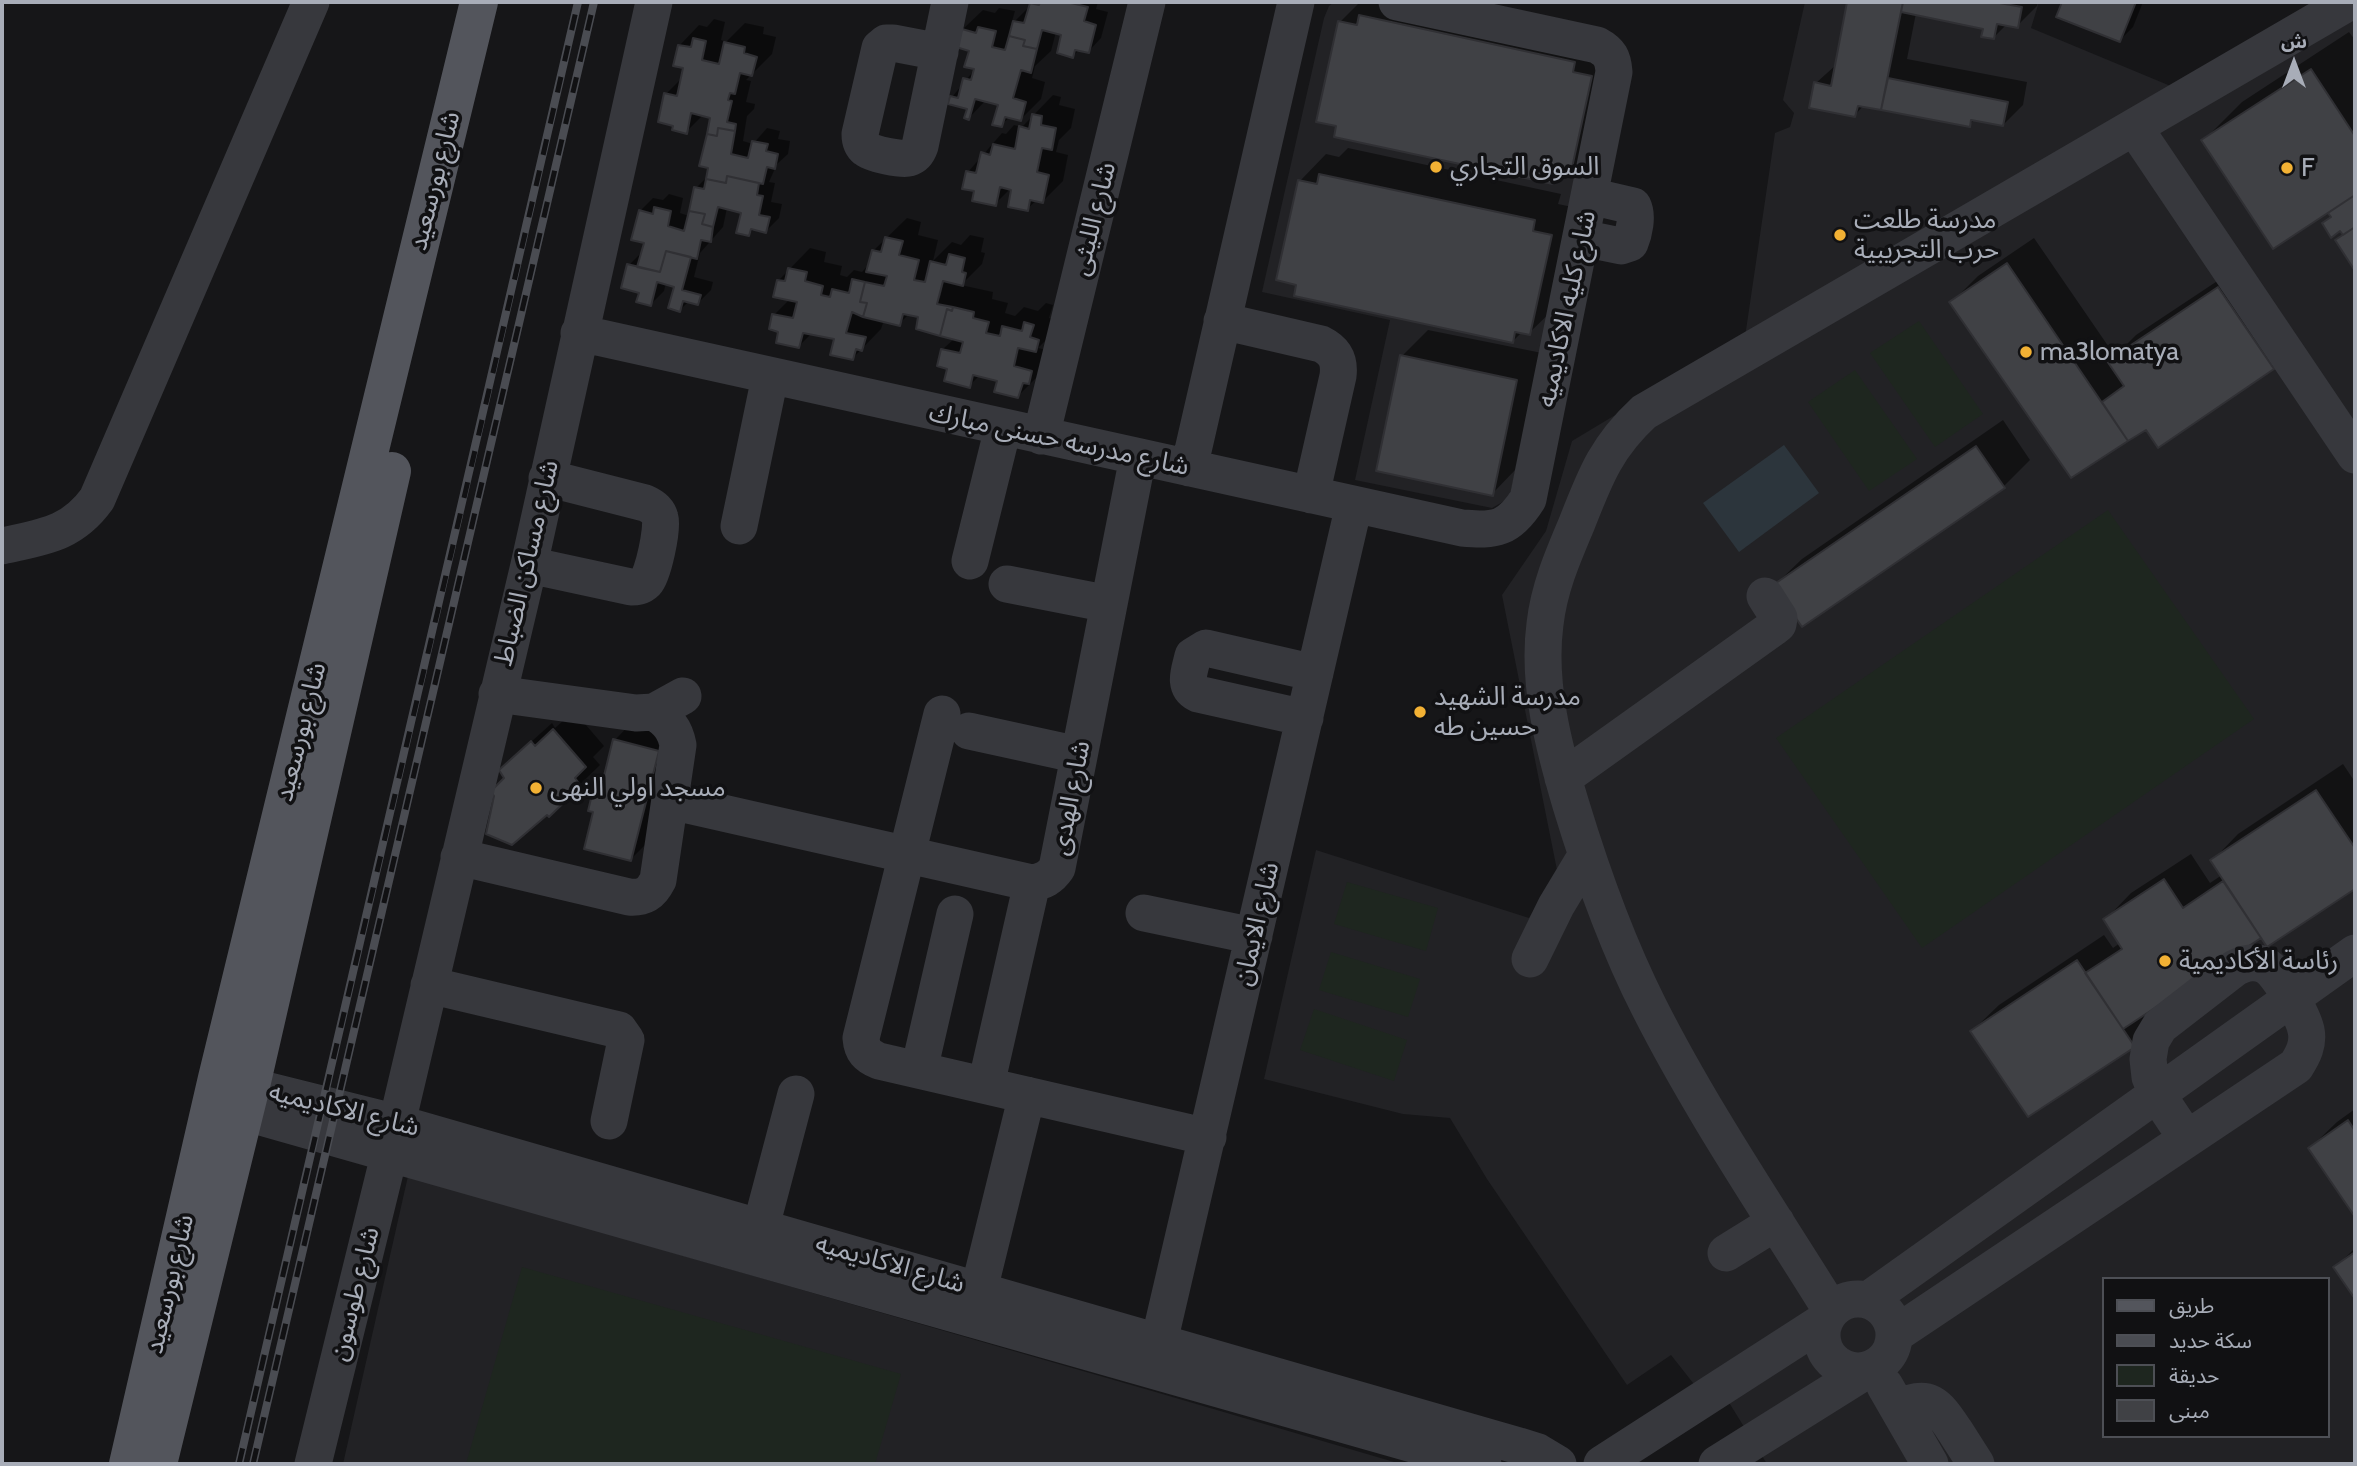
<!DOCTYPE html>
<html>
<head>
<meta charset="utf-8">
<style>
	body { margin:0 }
	#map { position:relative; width:2357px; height:1466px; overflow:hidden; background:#161618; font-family:Cabin,"Noto Sans Arabic",sans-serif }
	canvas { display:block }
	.frame { position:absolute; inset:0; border:4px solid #a8adb8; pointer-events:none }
	.legend { position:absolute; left:2102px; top:1277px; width:228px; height:161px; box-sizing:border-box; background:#111113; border:2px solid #4d4f55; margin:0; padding:9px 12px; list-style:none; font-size:21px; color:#a8adb8 }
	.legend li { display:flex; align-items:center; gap:14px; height:35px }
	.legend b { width:35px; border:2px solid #4d4f55 }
	.north { position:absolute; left:2259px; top:28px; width:70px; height:70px; -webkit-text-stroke:5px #111113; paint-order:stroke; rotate:0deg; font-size:19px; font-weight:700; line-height:28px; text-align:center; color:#a8adb8 }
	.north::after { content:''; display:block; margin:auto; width:24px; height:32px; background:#a8adb8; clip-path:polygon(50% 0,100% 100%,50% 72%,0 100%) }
</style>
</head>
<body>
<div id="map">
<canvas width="2357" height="1466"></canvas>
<div class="frame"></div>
<ul class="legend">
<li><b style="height:9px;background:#53555c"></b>طريق</li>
<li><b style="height:9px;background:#4a4c52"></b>سكة حديد</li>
<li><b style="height:19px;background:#1e261f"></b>حديقة</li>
<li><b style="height:19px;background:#404145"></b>مبنى</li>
</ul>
<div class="north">ش</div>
</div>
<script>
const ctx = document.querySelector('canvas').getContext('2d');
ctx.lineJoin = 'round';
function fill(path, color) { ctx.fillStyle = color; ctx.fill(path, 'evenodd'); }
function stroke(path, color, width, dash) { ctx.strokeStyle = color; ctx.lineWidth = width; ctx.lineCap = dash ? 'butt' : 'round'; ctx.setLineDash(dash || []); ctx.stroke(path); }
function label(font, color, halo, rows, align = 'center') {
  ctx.font = font + ' Cabin,"Noto Sans Arabic",sans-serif'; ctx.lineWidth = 7; ctx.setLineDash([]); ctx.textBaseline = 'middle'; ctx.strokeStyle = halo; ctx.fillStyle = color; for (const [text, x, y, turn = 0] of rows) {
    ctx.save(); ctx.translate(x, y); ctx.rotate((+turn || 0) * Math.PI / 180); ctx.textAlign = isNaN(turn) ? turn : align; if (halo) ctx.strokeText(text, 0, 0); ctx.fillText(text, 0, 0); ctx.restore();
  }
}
fill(new Path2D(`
	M1334 2H1389L1603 53 1511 491 1508 499 1492 508 1355 480 1390 320 1262 292 1324 18 1329 6Z
	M1805 2H2039L2031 28 2173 87 2355 2V1464H1767L1720 1388H1697L1671 1355 1627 1385 1487 1179 1450 1118 1403 1114 1264 1079 1316 850 1529 918 1557 870 1502 595 1546 531 1572 441 1745 337 1775 133 1790 127 1794 113 1783 100ZM2103 1279H2327V1436H2103Z
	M408 1176 1152 1391 1401 1464H343Z`), '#222225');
fill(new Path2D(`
	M1919 321 1983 414 1935 447 1870 353Z
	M1855 370 1917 459 1869 491 1808 402Z
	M2108 510 2254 719 1922 948 1776 738Z
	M1347 882 1438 908 1426 951 1334 924Z
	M1331 952 1420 979 1408 1017 1319 990Z
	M1314 1009 1407 1040 1394 1081 1300 1050Z
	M522 1267 901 1374 875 1464H466Z`), '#1e261f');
fill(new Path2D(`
	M1784 445 1819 493 1739 552 1703 503Z`), '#2c353c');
fill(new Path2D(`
	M1033 2H1098L1096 9 1108 12 1101 38 1088 52 1080 49 1073 56 1063 34 1056 32 1051 51 1035 66 1032 78 1045 82 1041 99 1021 119 1011 116 1001 125 1000 104 986 100 969 118V107L952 97 976 68 963 29 983 10 995 13 999 8 1015 11 1011 25 1028 8 1030 9Z
	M1360 2H1444L1601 36 1596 148 1569 175 1562 173 1552 182 1340 22Z
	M1849 2H2038L2037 6 2017 26 2007 24 1994 37 1985 27 1916 13 1907 59 2027 82 2023 105 2003 125 1975 119 1969 125 1864 105 1855 115 1816 83 1837 64Z
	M2064 2H2143L2133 27 2120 40 2059 16Z
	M714 19 725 22 721 40 726 42 745 23 764 27 763 34 776 37 772 54 746 80 751 81 746 102 755 104 754 109 747 116 743 141 753 144 767 128 780 131 778 139 790 141 788 154 777 164 769 182 775 183 771 202 782 204 779 218 766 231 755 228 749 234 743 212 727 208 723 227 700 253 694 277 713 282 711 290 698 303 689 301 680 310 676 285 666 283 664 291 651 304 641 292 629 265 642 252 646 242 640 211 653 198 663 200 669 194 683 198 680 213 689 216 696 188 709 175 712 117 703 115 686 132 666 94 683 77 685 67 680 45 699 25 707 27Z
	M2349 32 2355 40V268L2337 241 2344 234 2341 229 2324 224 2332 216 2329 211 2204 140 2242 102Z
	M1053 95 1061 97 1059 105 1075 109 1071 128 1059 140 1056 152 1068 155 1063 181 1043 201 1037 200 1027 209 1014 185 995 204 976 190 968 172 1002 133 1006 134 1014 125 1022 127Z
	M1348 148 1561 194 1558 204 1577 208 1556 307 1529 333 1522 332 1513 341 1300 181 1326 154 1339 157Z
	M907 218 921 222 918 235 938 240 933 261 952 242 961 245 970 235 984 238 981 252 985 253 982 264 961 285 993 292 992 299 1008 303 1005 313 1015 316 1024 307 1038 311 1046 303 1053 305 1049 318 1058 320 1056 330 1038 348 1051 351 1038 376 1018 396 999 380 980 375 969 386 949 368 943 349 955 338 920 316 909 314 899 324 884 320 881 329 853 358 836 338 812 333 799 346 774 315 790 299 779 280 810 248 826 252 824 262 842 266 840 275 847 277 854 270 862 272 870 263 873 251ZM943 272 946 273 940 298H937Z
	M2034 238 2115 356 2136 335 2246 262 2300 341 2273 368 2159 445 2146 428 2072 476 1952 302 1978 276Z
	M1428 330 1542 353 1518 467 1492 494 1402 356Z
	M2003 420 2030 460 2004 486 1775 585 1802 559Z
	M574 711 604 746 593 757 600 765 549 815 506 778 521 751 552 723 555 728Z
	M634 720 678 731 651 839 631 859 595 811 597 783 606 774 615 740Z
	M2343 764 2355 782V887L2268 945 2262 936 2152 1008 2134 1045 1972 1031 1999 1005 2104 935 2113 948 2120 943 2105 920 2131 893 2191 854 2210 883 2222 875 2212 861 2238 834Z
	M2355 1109V1214L2310 1148 2337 1122Z
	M2355 1248V1296L2336 1267Z`), '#0007');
const building = new Path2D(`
	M1040 2H1067L1088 7 1084 21 1096 25 1089 53 1075 50 1073 58 1057 53 1061 35 1042 30 1037 49 1023 46 1025 40 1009 36 1013 21 1024 23 1030 3 1039 5Z
	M1847 2H1903L1881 110 1858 106 1855 117 1809 108 1814 82 1831 86Z
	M1903 2H1994L2022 7 2018 28 1997 24 1994 39 1981 37 1983 29 1901 12Z
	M2062 2H2136L2120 42 2056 17Z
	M1359 15 1575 62 1573 72 1592 76 1570 177 1555 174 1553 184 1334 137 1336 126 1316 122 1338 21 1357 25Z
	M978 27 996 31 992 47 1005 50 1009 36 1025 40 1023 46 1037 49 1031 73 1021 70 1013 98 1026 102 1021 121 1005 117 1002 127 992 125 998 105 975 99 969 120 964 118 967 109 948 104 950 96 958 98 963 78 971 80 974 69 964 67 969 51 956 47 962 29 976 33Z
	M693 38 706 41 702 60 719 64 724 42 745 47 744 53 757 57 752 76 740 73 735 94 730 93 728 100 732 101 727 122 736 124 735 131 718 128 717 136 707 134 710 118 691 113 687 134 672 130 673 126 658 122 664 93 677 96 683 68 673 66 678 45 691 47Z
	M2311 69 2355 136V195L2273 249 2201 140Z
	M1888 78 2008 102 2003 126 1971 120 1970 127 1881 110Z
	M1032 114 1042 116 1041 125 1056 128 1052 150 1042 148 1037 172 1049 175 1043 203 1030 200 1028 211 1008 207 1011 190 1000 187 996 206 972 201 974 191 962 189 966 171 976 173 981 152 990 155 993 144 1015 149 1019 126 1029 129Z
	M718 128 735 131 731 154 748 158 752 141 768 144 766 151 778 154 775 169 767 167 763 184 727 176 726 183 706 179 708 168 699 166 707 134 717 136Z
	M1319 174 1535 220 1533 231 1552 235 1530 335 1515 332 1513 343 1294 296 1296 285 1276 280 1298 180 1317 184Z
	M727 176 759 183 757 195 763 196 759 215 770 217 766 233 751 229 749 236 736 233 741 213 718 207 713 227 702 224 705 214 689 211 694 187 704 189 706 179 726 183Z
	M2355 195V227L2343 235 2340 231 2331 238 2322 223 2331 217 2328 213Z
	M654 207 671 211 668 226 684 231 689 211 705 214 702 224 713 227 711 242 701 240 697 259 666 251 660 272 637 267 644 243 631 240 639 210 653 214Z
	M2355 227V271L2335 240Z
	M885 237 903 241 899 255 919 260 914 280 925 282 930 261 946 265 949 254 965 258 962 272 966 273 963 286 943 281 937 304 953 307 952 311 947 309 940 336 916 329 918 317 903 314 900 326 863 317 867 303 860 302 865 282 884 286 887 276 866 272 872 250 881 252Z
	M666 251 691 257 682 290 701 295 698 305 683 301 680 312 668 308 674 287 657 282 651 306 636 302 639 293 621 288 627 264 660 272Z
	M2007 263 2128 441 2071 478 1949 302Z
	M788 268 807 272 805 281 823 286 821 295 830 297 832 289 849 293 852 279 865 282 860 302 867 303 863 317 852 312 846 333 866 337 862 351 856 349 853 360 830 355 834 339 803 333 799 348 776 343 778 332 769 329 772 314 793 318 797 302 773 297 777 280 785 281Z
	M2218 287 2274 369 2158 448 2146 430 2128 441 2102 402 2124 386 2107 361Z
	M953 307 974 312 973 318 989 322 986 333 1000 336 1002 326 1022 331 1024 322 1034 325 1030 337 1039 340 1036 352 1018 348 1014 366 1032 371 1029 384 1023 383 1018 398 994 392 997 381 973 375 970 388 944 381 947 369 937 366 941 349 960 353 963 342 940 336 947 309 952 311Z
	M1400 355 1517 380 1493 496 1376 471Z
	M1976 446 2005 488 1802 627 1773 585Z
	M553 729 586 767 575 778 581 786 549 817 547 815 512 845 486 834 494 796 491 791 504 778 499 770 531 741 535 746Z
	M613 739 659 751 631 861 584 849 593 812 588 811 595 782 602 784Z
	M2316 790 2355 848V889L2267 947 2210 860Z
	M2164 879 2183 908 2223 881 2261 938 2123 1029 2085 973 2122 949 2103 919Z
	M2077 960 2135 1047 2028 1117 1970 1031Z
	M2348 1120 2355 1131V1217L2308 1148Z
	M2355 1252V1299L2333 1267Z`);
fill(building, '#404145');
stroke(building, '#303034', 2);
stroke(new Path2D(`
	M940 52 893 43H886L880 48 860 134C860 140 861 145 866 149 871 154 902 160 909 158 916 156 918 152 920 146L950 2
	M2134 127 2355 455
	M1582 238 1621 246 1630 243C1634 233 1638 216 1633 206L1590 196
	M1222 321 1321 344C1335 351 1340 360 1338 376L1311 495
	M579 333 1462 528C1496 531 1509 529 1528 499L1614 72C1613 58 1610 52 1597 45L1397 2
	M1041 436 1147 2
	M1189 468 1296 2
	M739 526 770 377
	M2 546C42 537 71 535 97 499L311 2
	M970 561 1003 428
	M529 565 631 587C636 587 641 587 646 582 653 575 663 528 660 518 658 510 652 506 645 503L547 478
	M1007 584 1109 604
	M497 694 636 713 654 712 683 696
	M942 714 861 1038C862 1051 867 1056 879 1061L1208 1137
	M1305 718 1198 694C1182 686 1190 670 1193 656L1206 648 1315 673
	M969 731 1079 755
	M1563 778 1773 628 1778 624 1779 618 1765 596
	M670 801 1032 883C1044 881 1050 878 1057 868L1138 457
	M459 857 629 897C644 898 651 894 658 880L678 745C675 729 668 721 654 712
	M1144 913 1254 936
	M1530 959 1556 906 1586 856
	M429 985 619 1030 626 1040 609 1121
	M919 1070 955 914
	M221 1079 397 1123 1519 1446 1538 1452 1558 1464
	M986 1085 1032 883
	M215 1104 1483 1464
	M755 1249 796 1094
	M1726 1253 1776 1222
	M1822 1335a36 36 0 1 1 72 0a36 36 0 1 1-72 0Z
	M1868 1300 2355 953
	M1831 1310C1769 1210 1702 1112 1649 1007 1616 942 1592 874 1571 805 1554 748 1537 684 1545 624 1549 588 1563 556 1577 523 1595 477 1606 447 1644 412L2349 2
	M973 1314 1027 1095
	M1894 1335 2296 1066C2303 1055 2309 1044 2306 1030 2303 1016 2279 973 2266 966 2255 960 2245 963 2235 968L2160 1026 2151 1041 2148 1059 2150 1077 2157 1094 2187 1139
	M1159 1342 1354 505
	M1885 1386 1930 1464
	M1898 1408C1930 1392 1938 1406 1955 1431 1962 1442 1969 1453 1976 1464
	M313 1464 397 1123 529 565 654 2
	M1602 1464 1824 1321
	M1717 1464 1867 1370`), '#37383d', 37);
stroke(new Path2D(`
	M128 1464 217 1078 479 2
	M158 1464 251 1086 392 471`), '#53555c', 38);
const rail = new Path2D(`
	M239 1464C352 977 467 490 578 2
	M253 1464 594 2`);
stroke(rail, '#4a4c52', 8);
stroke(rail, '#111113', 5, [16]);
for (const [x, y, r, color] of [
	[1436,167,7,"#f2b134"],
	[2287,168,7,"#f2b134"],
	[1840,235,7,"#f2b134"],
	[2026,352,7,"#f2b134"],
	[1420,712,7,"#f2b134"],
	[536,788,7,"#f2b134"],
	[2165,961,7,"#f2b134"]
]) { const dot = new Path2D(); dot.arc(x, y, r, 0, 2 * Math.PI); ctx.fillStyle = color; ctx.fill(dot); stroke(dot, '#111113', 2.5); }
label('26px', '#a8adb8', '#111113', [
	["السوق التجاري",1450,167],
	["F",2301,168],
	["مدرسة طلعت",1854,220],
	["حرب التجريبية",1854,250],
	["ma3lomatya",2040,352],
	["مدرسة الشهيد",1434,697],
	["حسين طه",1434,727],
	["مسجد اولي النهى",550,788],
	["رئاسة الأكاديمية",2179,961]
], 'left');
label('26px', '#a8adb8', '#111113', [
	["شارع بورسعيد",435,181,-76],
	["شارع الليثى",1094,219,-76],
	["شارع كليه الاكاديميه",1567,309,-78],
	["شارع مدرسه حسنى مبارك",1059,440,12],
	["شارع مساكن الضباط",527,563,-77],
	["شارع بورسعيد",301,732,-76],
	["شارع الهدى",1071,798,-79],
	["شارع الايمان",1257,924,-77],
	["شارع الاكاديميه",344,1110,14],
	["شارع الاكاديميه",890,1264,16],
	["شارع بورسعيد",170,1284,-77],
	["شارع طوسون",355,1294,-76]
]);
</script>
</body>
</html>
